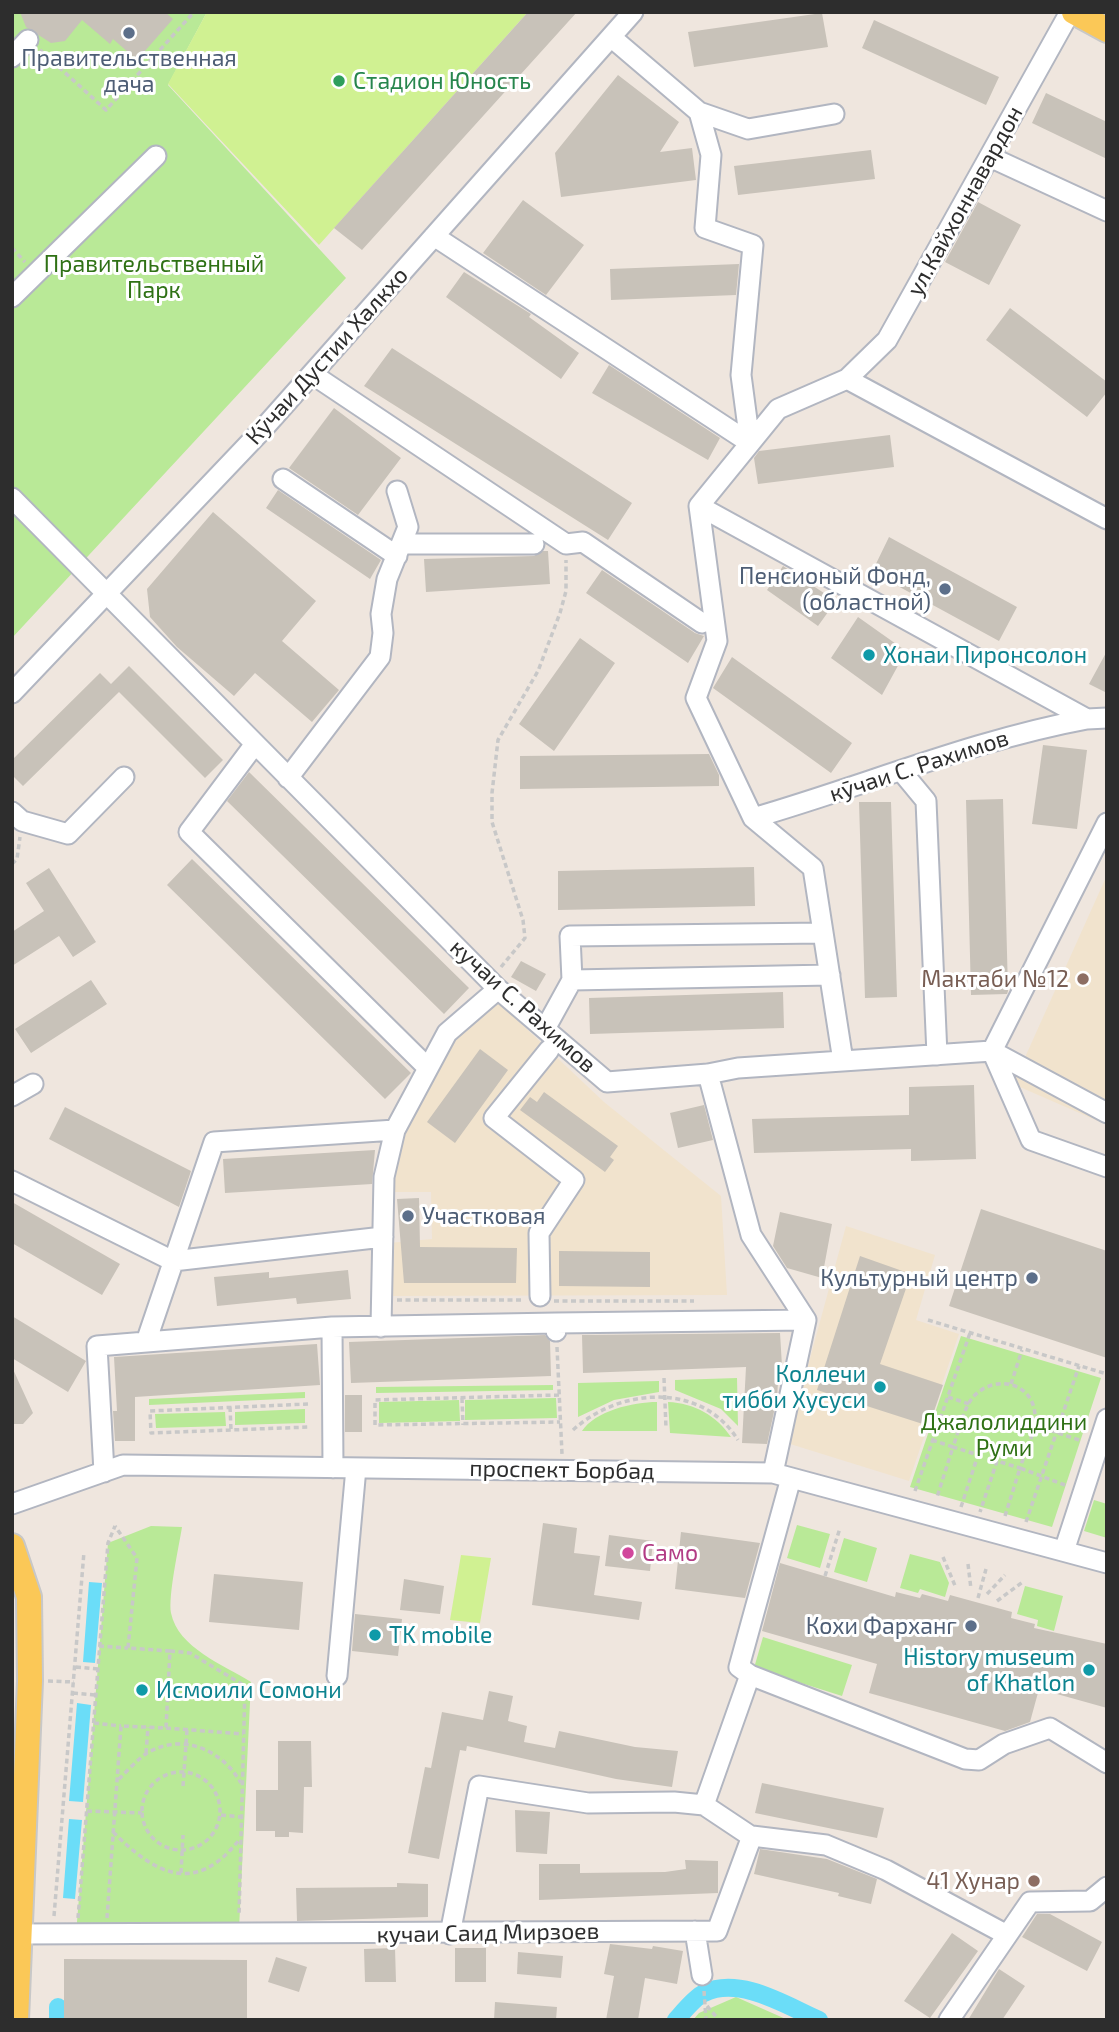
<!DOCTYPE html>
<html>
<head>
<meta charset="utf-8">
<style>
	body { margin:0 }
	#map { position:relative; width:1119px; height:2032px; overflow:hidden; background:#efe6de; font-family:"Exo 2",sans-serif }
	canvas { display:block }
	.frame { position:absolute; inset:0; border:14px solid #2d2d2d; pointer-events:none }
</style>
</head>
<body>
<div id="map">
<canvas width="1119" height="2032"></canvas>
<div class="frame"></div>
</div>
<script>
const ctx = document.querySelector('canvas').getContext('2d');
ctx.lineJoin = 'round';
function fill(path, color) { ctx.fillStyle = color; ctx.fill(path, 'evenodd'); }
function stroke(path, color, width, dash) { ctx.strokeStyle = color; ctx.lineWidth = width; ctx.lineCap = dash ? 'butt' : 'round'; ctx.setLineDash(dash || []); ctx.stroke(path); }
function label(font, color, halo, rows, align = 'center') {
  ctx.font = font + ' "Exo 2",sans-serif'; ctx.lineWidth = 6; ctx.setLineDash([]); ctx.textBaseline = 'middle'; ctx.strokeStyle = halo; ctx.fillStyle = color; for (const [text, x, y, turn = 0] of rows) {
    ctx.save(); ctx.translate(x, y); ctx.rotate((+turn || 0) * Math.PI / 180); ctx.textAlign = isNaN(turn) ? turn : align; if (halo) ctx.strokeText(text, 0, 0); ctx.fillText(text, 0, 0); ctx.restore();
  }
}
fill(new Path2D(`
	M1107 875V1125L1013 1084Z
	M496 1000 604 1102 721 1196 727 1295 389 1296V1243L432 1239 431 1192H394L398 1146 451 1037Z
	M846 1226 935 1255 916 1320 959 1334 909 1481 787 1443Z`), '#f1e3cd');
fill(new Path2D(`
	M12 12H207L168 85 346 278 12 638Z
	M961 1336 1101 1378 1052 1527 910 1487Z
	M737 1378 738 1426 721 1409 675 1390V1380Z
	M659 1381V1392L614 1400 578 1417V1383Z
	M553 1385V1390L376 1393V1387Z
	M305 1392V1398L149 1405V1399Z
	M556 1398 557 1418 465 1420V1400Z
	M459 1400 460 1421 379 1423V1402Z
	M657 1402V1431H582C595 1411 633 1402 657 1402Z
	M668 1402C694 1403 717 1416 731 1437L670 1433Z
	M305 1409V1423L235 1425V1412Z
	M225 1412 226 1426 156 1428 155 1414Z
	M1094 1500 1107 1504V1538L1084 1531Z
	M797 1525 830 1534 820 1568 787 1558Z
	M151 1526 182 1527C179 1546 168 1596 171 1613 178 1648 224 1665 251 1682L239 1929 76 1934 108 1543Z
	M844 1538 877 1548 867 1582 834 1572Z
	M910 1554 940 1562 949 1583 945 1597 920 1589 918 1593 900 1588Z
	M1025 1586 1063 1596 1054 1631 1037 1626 1038 1620 1017 1614Z
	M763 1637 852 1665 842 1696 754 1668Z
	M736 1997 788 2020H693L699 2013Z`), '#b9e997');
fill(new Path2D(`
	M207 12H528L319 245 168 84Z
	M461 1555 491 1558 480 1623 450 1620Z`), '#d0f192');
fill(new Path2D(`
	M89 1582 102 1583 95 1663 83 1662Z
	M77 1703 91 1705 83 1802 69 1801Z
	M69 1819 82 1820 75 1899 63 1898Z`), '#6bddf8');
stroke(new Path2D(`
	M58 2020V2007
	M676 2020C684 2011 694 1998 704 1993 740 1976 785 2005 819 2020`), '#6bddf8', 18);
fill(new Path2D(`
	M20 12H165L173 19 137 60 113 39 110 44 82 20 65 41 51 43 26 27Z
	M528 12H577L362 250 334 228Z
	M822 13 828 47 694 67 688 32Z
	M874 20 999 77 986 105 862 48Z
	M618 75 679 122 660 152 692 148 696 180 561 197 555 153Z
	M1046 93 1107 122V159L1032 123Z
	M871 150 875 179 738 195 734 166Z
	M523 200 584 245 546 295 483 253Z
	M978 202 1021 225 989 285 945 262Z
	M739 264 736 295 611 300 610 269Z
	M464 272 531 314 529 317 579 353 561 379 446 297Z
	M1010 308 1107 382V392L1087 417 986 340Z
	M392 348 632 503 608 540 364 386Z
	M609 365 720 438 708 460 592 393Z
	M334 408 401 458 358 515 289 468Z
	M890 435 894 467 758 484 754 458 759 451Z
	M278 490 381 560 370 579 266 508Z
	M213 512 316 601 282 641 339 690 312 722 255 673 234 696 177 647 150 617 147 589Z
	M889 537 1017 607 999 641 872 572Z
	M543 551H548L550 584 426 592 424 559 534 556Z
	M783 566 836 601 818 626 767 590Z
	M602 570 695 633 704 636 688 663 586 593Z
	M858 617 906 651 882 695 831 658Z
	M580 638 615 663 554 751 519 724Z
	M1107 651V693L1089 684Z
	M732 657 852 743 831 773 713 688Z
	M129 666 223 760 205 778 119 692 23 786 12 775V760L100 673 111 684Z
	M1043 745 1087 750 1077 829 1032 824Z
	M709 754 719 775V786L520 789V756Z
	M249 772 469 988 444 1014 227 801Z
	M1003 799 1008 991 1007 994 971 995 966 800Z
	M859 802H891L897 997 865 998Z
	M192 859 411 1073 385 1099 167 885Z
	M754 867 755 906 558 910V871Z
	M49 868 96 942 73 957 59 936 12 966V932L44 911 26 883Z
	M521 961 546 974 536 991 511 977Z
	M91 980 107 1004 31 1053 15 1029Z
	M783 992 784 1028 590 1034 589 998Z
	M480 1049 508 1070 455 1143 427 1122Z
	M974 1085 976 1159 911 1161V1149L754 1153 752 1119 909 1115V1087Z
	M544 1092 618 1146 610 1157 614 1160 605 1172 520 1110 530 1097 537 1102Z
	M704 1105 713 1140 678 1148 670 1113Z
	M65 1107 191 1171 179 1207 49 1139Z
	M375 1150 372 1184 225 1193 223 1159Z
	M419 1198 420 1247 517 1248 516 1283H404L397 1199Z
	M12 1202 120 1264 102 1295 12 1243Z
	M981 1209 1107 1251V1358L949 1306Z
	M780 1212 832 1224 822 1278 787 1268 773 1246Z
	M559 1251 650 1252V1287L559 1286Z
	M860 1256 911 1274 880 1364 943 1385 929 1426 817 1390Z
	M348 1270 351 1299 297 1304 296 1298 217 1306 214 1277 269 1272V1278Z
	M12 1316 86 1361 68 1392 12 1358Z
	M780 1333 782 1366H779L777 1398 767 1444 742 1443 746 1367 583 1373 582 1335Z
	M545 1335 550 1341 551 1376 351 1383 349 1342Z
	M317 1344 320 1385 135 1397V1441H115L113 1411H117L114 1357Z
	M12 1367 33 1413 23 1424H12Z
	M345 1395H362V1432H345Z
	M543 1523 577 1528 574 1553 600 1556 594 1595 642 1602 639 1620 532 1605Z
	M681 1532 760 1543 745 1598 675 1589Z
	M609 1535 653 1541 650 1571 605 1566Z
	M780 1563 895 1597 896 1592 920 1598 922 1594 948 1601 950 1595 1012 1612 1011 1618 1035 1624 1034 1628 1107 1644V1708L1039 1689 1030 1722 1005 1731 869 1693 877 1664 762 1631Z
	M214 1574 303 1582 299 1630 209 1622Z
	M404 1579 444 1586 440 1614 400 1610Z
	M355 1614 402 1619 398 1656 352 1651Z
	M489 1691 513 1696 508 1721 527 1726 524 1742 555 1748 559 1731 635 1747 678 1751 672 1787 616 1779 467 1746 466 1751 460 1750 439 1859 408 1853 425 1767 431 1768 442 1712 483 1720Z
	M278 1741H311L312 1787H304L303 1833 289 1832V1837H275V1831H256V1790H278Z
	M762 1783 884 1808 877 1838 755 1813Z
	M515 1810 550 1812 547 1854 516 1852Z
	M760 1849 827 1859 877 1879 871 1904 838 1896 839 1893 754 1874Z
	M685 1860 718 1861V1893L539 1900V1864H580V1873L665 1872 686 1869Z
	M397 1883 428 1884V1917L297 1921 296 1888 397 1887Z
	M1037 1914H1050L1102 1942 1087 1971 1022 1937Z
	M952 1933 978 1951 930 2018 904 2001Z
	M610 1944 652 1949 653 1946 683 1951 677 1984 645 1978 638 2020H606L614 1976 604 1974Z
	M395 1948 396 1982H365L364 1949Z
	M455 1948H486V1982H455Z
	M518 1952 563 1956 561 1978 517 1974Z
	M276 1957 307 1967 299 1992 268 1982Z
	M64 1959 247 1960V2020H64Z
	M999 1969 1025 1986 1002 2020H968Z
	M495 2002 557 2007 556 2020H494Z`), '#c8c2b9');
const minor = new Path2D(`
	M611 37 699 112 748 129 834 114
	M12 57 28 40
	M699 112 711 155 705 228 753 245 741 375 750 443
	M990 157 1107 211
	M434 236 750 443
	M12 297 156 156
	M312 374 566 544 583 542 702 623
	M847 379 1107 519
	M283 479 397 556
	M12 498 498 989 607 1082 708 1074 738 1068 992 1051 1107 823
	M699 506 778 409 847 379 887 340 1070 12
	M699 506 717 641 696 698 753 818 813 868 843 1061
	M699 506 1087 719 1107 718
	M401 544H534
	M12 693 262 430 633 12
	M255 744 189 832 428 1068
	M902 772 926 801 937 1055
	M288 778 380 657 383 633 381 614 387 579 408 527 397 491
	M12 812 22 821 68 834 124 777
	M753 818C864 786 973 740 1087 719
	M572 980 570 936 823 933
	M545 1029 572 980 830 975
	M992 1051 1031 1140 1107 1167
	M992 1051 1107 1113
	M708 1074 751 1235 806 1320
	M12 1096 33 1084
	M12 1181 173 1261 383 1237
	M540 1296 539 1233 574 1180 494 1118 549 1050
	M556 1323 806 1320 773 1473
	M332 1327 333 1468
	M381 1327 384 1177 395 1130 447 1033 498 989
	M146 1342 214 1142 395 1130
	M104 1472 97 1346 332 1327 556 1323V1331
	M12 1504 123 1465 773 1473 1107 1563
	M1064 1551 1107 1419
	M750 1675 965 1759 979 1760 1004 1744 1050 1728 1107 1763
	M337 1676 356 1468
	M704 1805 750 1675 739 1667 791 1478
	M695 1931 702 1975
	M19 1934 717 1931 752 1836 826 1845 886 1870 1007 1935
	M450 1934 479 1786 588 1803 674 1802 704 1805 749 1835
	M949 2020 1030 1902 1090 1901 1107 1887`);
const major = new Path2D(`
	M1074 12 1107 30
	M12 1546 29 1597 30 1681 16 2020`);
stroke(minor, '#b2b6c1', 23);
stroke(major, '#c8c8c8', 28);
stroke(new Path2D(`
	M40 50 106 110 194 12
	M12 248 25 262
	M12 864 17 859 20 837
	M501 967 525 938 523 920 492 822V793L498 740 538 671 560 613 566 591V560
	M397 1300H522
	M554 1301H694
	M928 1320 1107 1374
	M557 1347 562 1454
	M664 1378 666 1428
	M1011 1384 1022 1350
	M559 1395 375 1400V1425L560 1422
	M948 1397 969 1404
	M462 1398 463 1425
	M308 1404 150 1411 151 1433 309 1427
	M230 1407 231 1430
	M1034 1425 1082 1441
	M573 1430C619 1388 701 1381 738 1440
	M932 1440 953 1447 937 1497
	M915 1491 970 1333
	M961 1507 978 1455 953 1447C959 1431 963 1408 974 1396 995 1374 1033 1382 1035 1415 1036 1432 1025 1452 1020 1468L997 1461 980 1512
	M1005 1516 1020 1468 1065 1485
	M1026 1522 1079 1366
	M943 1557 956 1588
	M968 1564 971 1589
	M825 1576 840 1528
	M987 1594 1005 1575
	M978 1598 986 1569
	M997 1601 1024 1581
	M99 1646 128 1648
	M170 1651 190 1653 245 1686 239 1916
	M76 1667 98 1669
	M48 1681 74 1682
	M73 1693 96 1695
	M94 1723 121 1726
	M166 1728 243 1734
	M146 1753 148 1727
	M142 1811a39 39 0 1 1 78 0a39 39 0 1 1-78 0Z
	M119 1779C127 1771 137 1760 147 1753 183 1732 222 1750 241 1783
	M183 1786 187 1730
	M87 1811 142 1813
	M221 1815 241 1817
	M113 1832C155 1874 195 1896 239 1840
	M181 1873 183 1835
	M54 1916 84 1552
	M78 1918 108 1543 115 1526
	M107 1918 121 1726 166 1728 170 1651 128 1648 137 1558 115 1526
	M704 1991 706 2020
	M707 2006 719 2020`), '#c8c8c8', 3.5, [5, 3.5]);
stroke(minor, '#fff', 19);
stroke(major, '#fbc857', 24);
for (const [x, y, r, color] of [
	[129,33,7,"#5c6f8a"],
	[339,81,7,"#2e9e5b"],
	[945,589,7,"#5c6f8a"],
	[869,655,7,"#0f9aa8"],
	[1083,979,7,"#8d6e63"],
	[408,1216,7,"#5c6f8a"],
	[1032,1278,7,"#5c6f8a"],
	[880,1387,7,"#0f9aa8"],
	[628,1553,7,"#d1479c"],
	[971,1626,7,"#5c6f8a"],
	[375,1635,7,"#0f9aa8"],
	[1089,1670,7,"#0f9aa8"],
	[142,1690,7,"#0f9aa8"],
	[1034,1881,7,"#8d6e63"]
]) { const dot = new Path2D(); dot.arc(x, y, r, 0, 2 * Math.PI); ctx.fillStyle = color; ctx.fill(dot); stroke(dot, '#fff', 2.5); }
label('23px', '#4e5e75', '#fff', [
	["Правительственная",129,58,"center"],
	["дача",129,84,"center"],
	["Пенсионый Фонд,",931,576],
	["(областной)",931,602],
	["Участковая",422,1216,"left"],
	["Культурный центр",1018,1278],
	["Кохи Фарханг",957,1626]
], 'right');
label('23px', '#27864d', '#fff', [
	["Стадион Юность",353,81]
], 'left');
label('23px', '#2d2d2d', '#fff', [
	["ул.Кайхоннавардон",965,201,-61],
	["Кӯчаи Дустии Халкхо",327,356,-48],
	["кӯчаи С. Рахимов",919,766,-18],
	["кучаи С. Рахимов",523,1006,42],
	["проспект Борбад",562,1470,1],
	["кучаи Саид Мирзоев",488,1933,-1]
]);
label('23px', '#2f7115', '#fff', [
	["Правительственный",154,264],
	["Парк",154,290],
	["Джалолиддини",1004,1422],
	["Руми",1004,1448]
]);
label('23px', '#0d838f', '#fff', [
	["Хонаи Пиронсолон",883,655],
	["Коллечи",866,1374,"right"],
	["тибби Хусуси",866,1400,"right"],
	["TK mobile",389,1635],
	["History museum",1075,1657,"right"],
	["of Khatlon",1075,1683,"right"],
	["Исмоили Сомони",156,1690]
], 'left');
label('23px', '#785e54', '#fff', [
	["Мактаби №12",1069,979],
	["41 Хунар",1020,1881]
], 'right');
label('23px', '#b23c85', '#fff', [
	["Само",642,1553]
], 'left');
</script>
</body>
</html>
